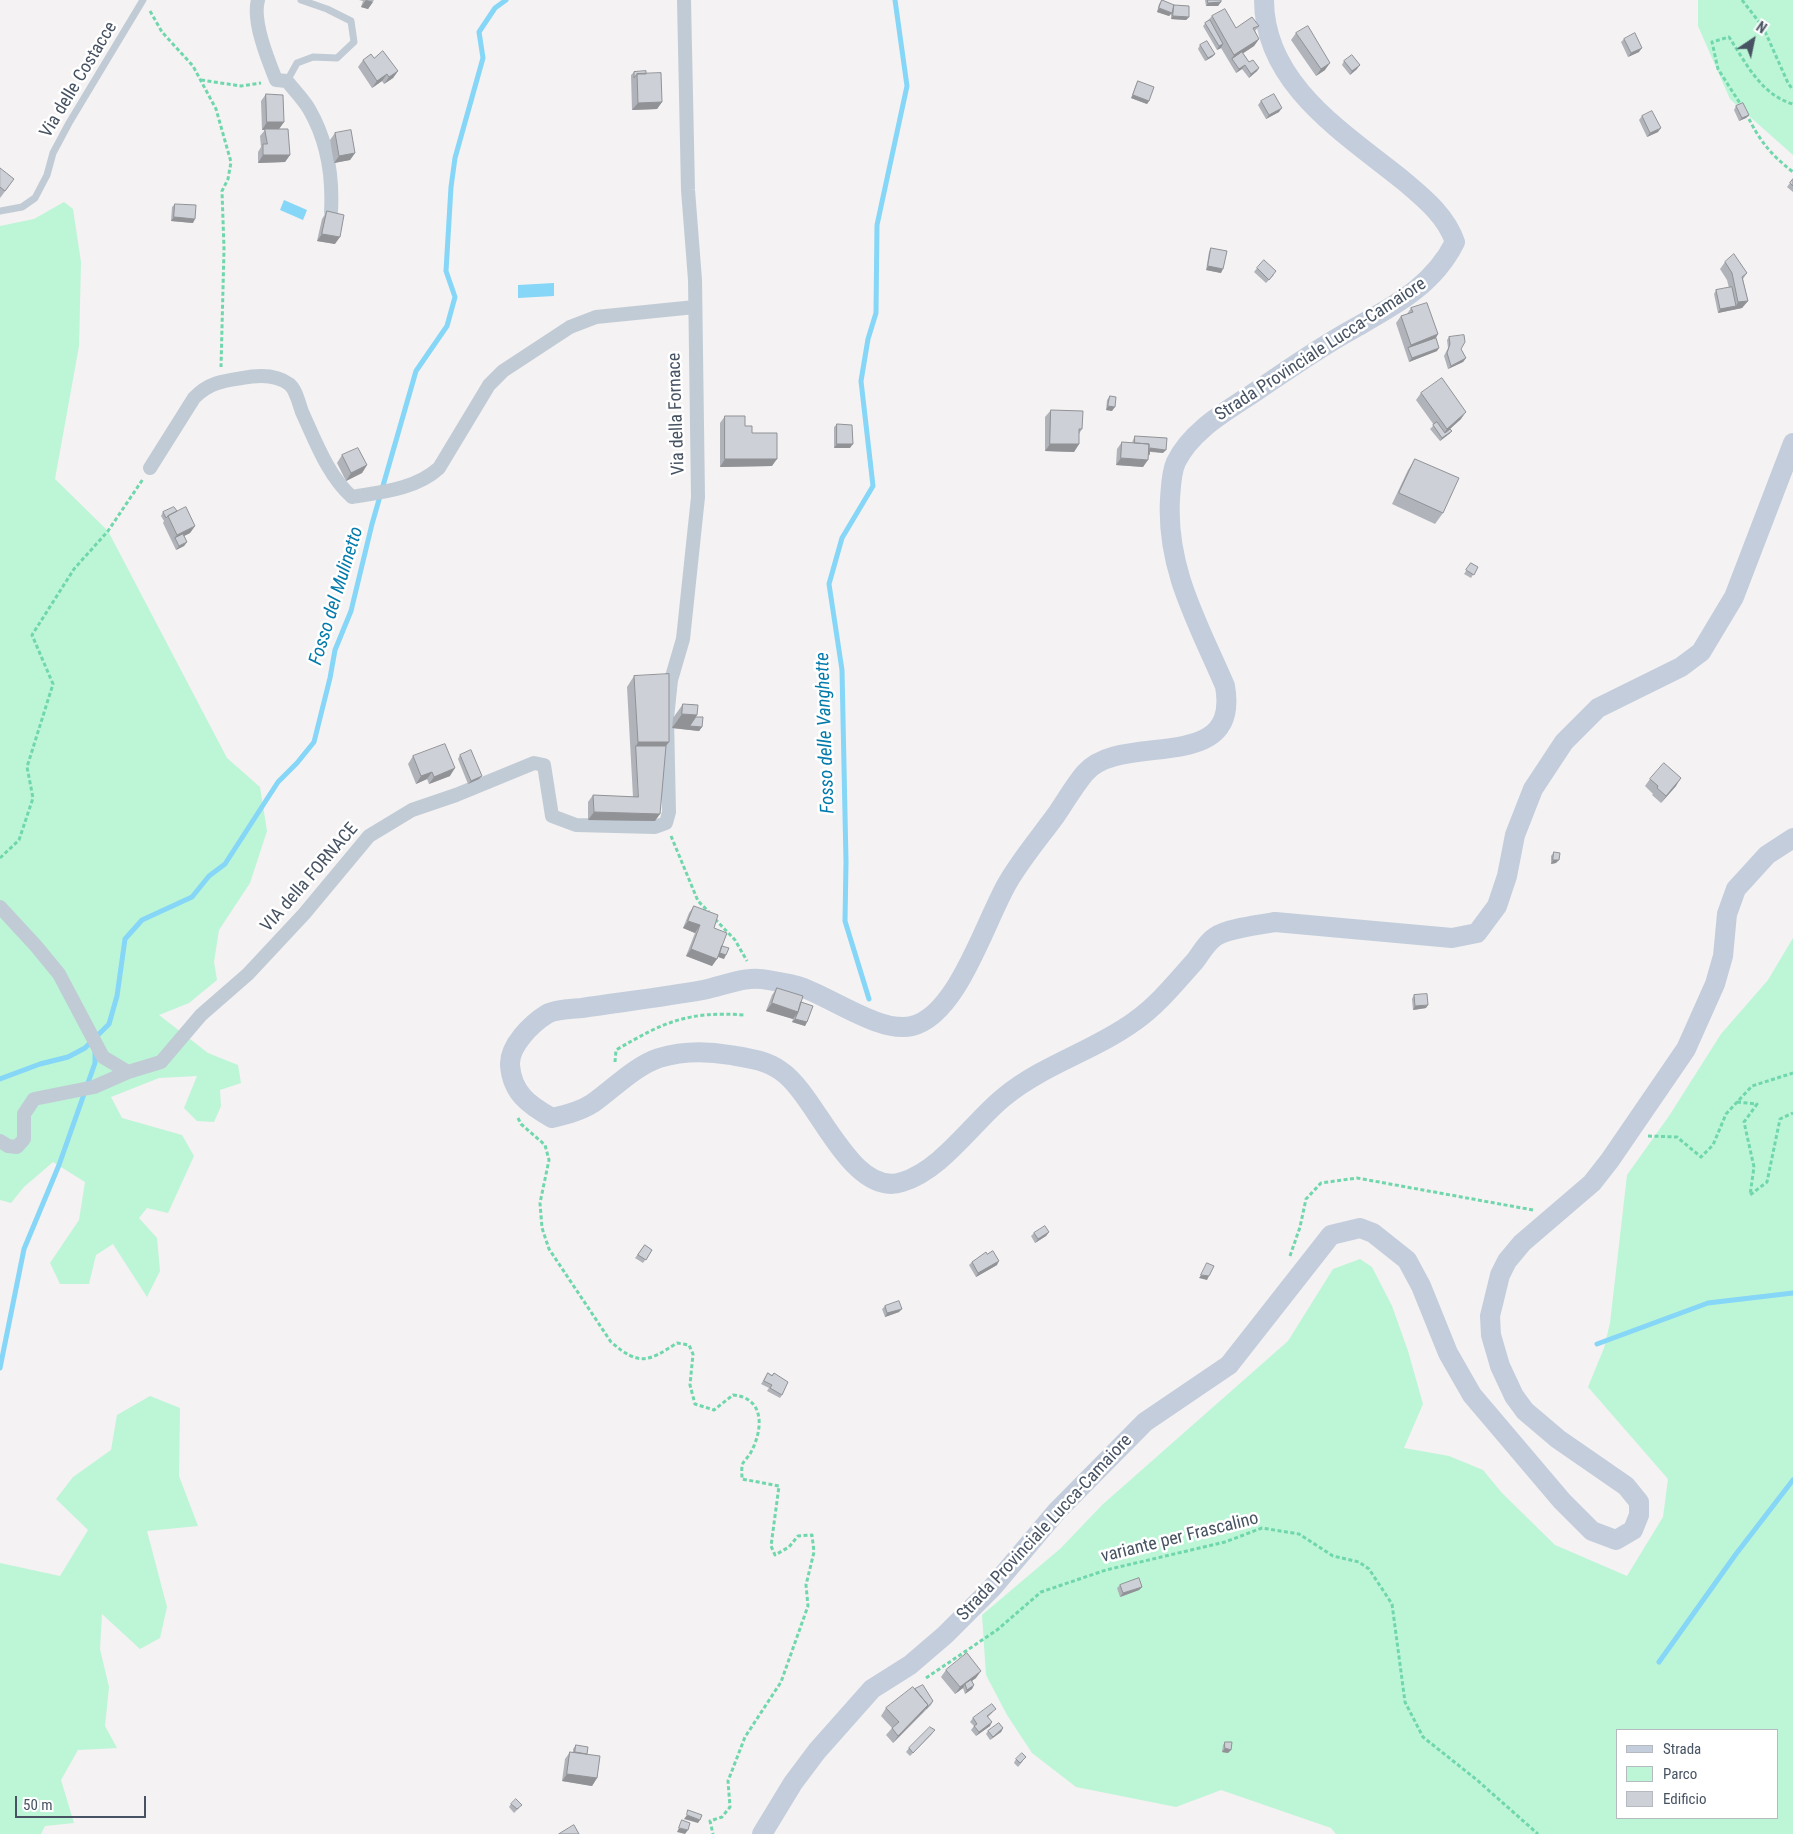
<!DOCTYPE html>
<html>
<head>
<meta charset="utf-8">
<style>
	body { margin:0 }
	#map { position:relative; width:1793px; height:1834px; overflow:hidden; background:#f4f2f2; font-family:"Roboto Condensed",sans-serif }
	canvas { display:block }
	.legend { position:absolute; left:1616px; top:1729px; width:162px; height:90px; box-sizing:border-box; background:#fff; border:1px solid #b5bac0; margin:0; padding:6px 9px; list-style:none; font-size:15px; color:#475362 }
	.legend li { display:flex; align-items:center; gap:10px; height:25px }
	.legend b { width:25px; border:1px solid #b5bac0 }
	.north { position:absolute; left:1728px; top:15px; width:50px; height:50px; -webkit-text-stroke:4px #fff; paint-order:stroke; rotate:34deg; font-size:14px; font-weight:700; line-height:20px; text-align:center; color:#475362 }
	.north::after { content:''; display:block; margin:auto; width:18px; height:22px; background:#475362; clip-path:polygon(50% 0,100% 100%,50% 72%,0 100%) }
	.scale { position:absolute; left:15px; top:1796px; width:131px; height:22px; box-sizing:border-box; border:2px solid #475362; border-top:0; padding-left:6px; font-size:15px; line-height:18px; white-space:nowrap; color:#475362; -webkit-text-stroke:4px #fff; paint-order:stroke }
</style>
</head>
<body>
<div id="map">
<canvas width="1793" height="1834"></canvas>
<ul class="legend">
<li><b style="height:6px;background:#c3cddc"></b>Strada</li>
<li><b style="height:14px;background:#bdf5d7"></b>Parco</li>
<li><b style="height:14px;background:#cdd0d7"></b>Edificio</li>
</ul>
<div class="north">N</div>
<div class="scale">50 m</div>
</div>
<script>
const ctx = document.querySelector('canvas').getContext('2d');
ctx.lineJoin = 'round';
function fill(path, color) { ctx.fillStyle = color; ctx.fill(path, 'evenodd'); }
function stroke(path, color, width, dash) { ctx.strokeStyle = color; ctx.lineWidth = width; ctx.lineCap = dash ? 'butt' : 'round'; ctx.setLineDash(dash || []); ctx.stroke(path); }
function label(font, color, halo, rows, align = 'center') {
  ctx.font = font + ' "Roboto Condensed",sans-serif'; ctx.lineWidth = 5; ctx.setLineDash([]); ctx.textBaseline = 'middle'; ctx.strokeStyle = halo; ctx.fillStyle = color; for (const [text, x, y, turn = 0] of rows) {
    ctx.save(); ctx.translate(x, y); ctx.rotate((+turn || 0) * Math.PI / 180); ctx.textAlign = isNaN(turn) ? turn : align; if (halo) ctx.strokeText(text, 0, 0); ctx.fillText(text, 0, 0); ctx.restore();
  }
}
fill(new Path2D(`
	M1698 0H1793V155L1730 99 1698 26Z
	M64 202 73 209 81 262 79 346 55 479 108 531 227 758 260 787 267 831 250 883 219 930 214 962 217 980 189 1003 159 1015 208 1053 238 1065 241 1083 220 1090 221 1106 214 1122 197 1121 184 1108 197 1076 159 1078 111 1097 122 1118 182 1135 194 1156 168 1213 147 1208 139 1218 157 1238 160 1271 147 1297 113 1244 96 1255 89 1284H60L50 1263 79 1220 85 1182 53 1162 24 1187 11 1203 0 1200V226L34 219Z
	M1793 938V1834H1336L1331 1828 1221 1790 1176 1807 1076 1787 1032 1753 1007 1715 986 1675 982 1615 1061 1548 1102 1505 1288 1341 1333 1269 1360 1259 1372 1267 1392 1306 1408 1351 1423 1404 1404 1448 1449 1456 1483 1470 1502 1493 1555 1545 1627 1576 1663 1517 1668 1479 1588 1387 1604 1348 1610 1323 1627 1175 1669 1116 1721 1034 1768 980ZM1617 1730H1777V1818H1617Z
	M150 1396 180 1408 179 1476 198 1526 147 1531 167 1607 160 1638 140 1649 102 1614 100 1649 109 1687 105 1726 117 1748 78 1750 61 1780 74 1823 45 1826 41 1834H0V1563L60 1576 88 1530 56 1499 73 1477 111 1450 117 1415Z`), '#bdf5d7');
fill(new Path2D(`
	M284 200 307 210 303 220 280 210Z
	M554 283V296L518 298V285Z`), '#85d6f7');
stroke(new Path2D(`
	M869 999 845 921 846 862 842 670 829 584 842 538 873 486 861 381 868 339 876 313 877 225 907 86 895 0
	M0 1079 40 1064 68 1057 85 1048 109 1024 117 996 125 939 142 920 192 897 209 876 225 864 278 782 297 763 314 742 330 678 335 650 351 611 372 524 416 371 447 326 455 297 446 271 451 187 455 158 483 58 479 32 495 8 506 0
	M1597 1344 1708 1303 1793 1293
	M0 1368 24 1249 59 1165 95 1063V1051
	M1659 1662 1736 1554 1793 1480`), '#85d6f7', 5);
stroke(new Path2D(`
	M1742 0 1763 27 1788 83 1793 90
	M150 11 162 32 193 66 216 109 231 162 228 179 222 191 224 249 221 367
	M201 80 241 86 261 83
	M1743 108 1718 69 1712 42 1729 37C1746 63 1761 95 1793 104
	M1746 113C1759 140 1770 154 1793 172
	M671 836 698 901 709 912
	M0 858 19 840 33 798 27 767 53 684 32 635 74 569 108 531 143 479
	M715 919 735 940 747 961
	M615 1062 616 1050C664 1022 687 1011 745 1015
	M1737 1102 1757 1104 1744 1122 1754 1167 1750 1195 1767 1182 1780 1119 1793 1113
	M518 1118 521 1124 545 1145 549 1160 540 1203 542 1228 549 1249 611 1342C639 1366 648 1362 677 1343L689 1345 693 1354 690 1385 695 1404 714 1410 733 1395C766 1398 763 1431 750 1454 748 1457 745 1460 743 1463 741 1468 742 1474 742 1479L779 1486 771 1546 775 1555 789 1547 798 1536 812 1535 814 1552 806 1585 808 1606 781 1682 745 1737 728 1781 730 1807 722 1817 710 1821 713 1834
	M1648 1136 1677 1137 1701 1157 1713 1145 1726 1114 1752 1086 1793 1073
	M1290 1256 1300 1227 1306 1199 1321 1183 1357 1178 1533 1210
	M926 1678 997 1630 1041 1592 1106 1570 1225 1542 1262 1528 1299 1534 1333 1556 1359 1562 1369 1569 1392 1604 1405 1702 1423 1737 1477 1780 1538 1834`), '#70d7ad', 3, [4, 2.5]);
stroke(new Path2D(`
	M287 81 297 63 313 57 337 58 354 42 351 21 327 9 301 0
	M0 211 22 207 35 198 47 175 53 153 69 123 143 0`), '#c1cbd5', 7);
stroke(new Path2D(`
	M258 0C252 21 268 60 276 80L287 81C294 90 303 99 309 109 327 140 333 176 331 212
	M150 468 194 398C208 383 222 381 242 378 257 375 276 374 289 384 296 389 299 404 302 412 315 440 328 476 352 497 382 492 416 489 439 468L489 385 503 371 570 327 596 317 695 307
	M0 907 36 946 59 974 103 1057 128 1072
	M0 1141 8 1146 17 1147 24 1139V1114L34 1099 94 1087 128 1072 161 1062 201 1015 248 974 304 914 369 836 412 810 456 795 534 763 544 765 552 816 576 825 655 827 666 823 669 812 667 718 671 680 683 639 698 497 695 280 688 190 684 0`), '#c1cbd5', 14);
stroke(new Path2D(`
	M1264 0C1264 85 1346 134 1405 182 1425 199 1446 216 1455 242 1433 286 1395 305 1353 329 1320 347 1289 369 1258 390 1229 410 1192 429 1176 462 1171 473 1171 487 1170 499 1166 569 1198 623 1225 686 1241 777 1121 730 1085 773 1074 786 1065 802 1056 815 1040 837 1022 858 1008 882 985 921 958 1015 912 1026 880 1034 828 995 798 986 788 983 778 982 768 980 746 975 724 986 703 990 663 997 622 1002 582 1008 572 1009 556 1009 547 1014 531 1024 509 1046 510 1065 512 1093 529 1105 552 1118 566 1115 581 1111 593 1103 614 1088 635 1066 659 1058 682 1051 707 1051 730 1055 748 1058 766 1060 781 1071 817 1095 851 1199 902 1182 942 1170 973 1122 1004 1097 1044 1064 1094 1051 1135 1021 1158 1005 1177 981 1195 961 1201 953 1207 942 1215 937 1225 929 1262 924 1275 922L1452 938 1477 933 1497 906 1507 876 1515 835 1533 789 1564 742 1598 708 1681 667 1701 652 1734 597 1793 443
	M762 1834 793 1783 817 1751 872 1689 910 1665 945 1635 992 1588 1057 1511 1145 1422 1229 1365 1331 1235 1360 1228 1373 1233 1407 1260 1421 1286 1448 1353 1472 1395 1562 1501 1592 1531 1616 1540 1633 1530 1639 1515V1502L1626 1486 1558 1439 1525 1411 1514 1396 1500 1366 1491 1335 1490 1316 1500 1275 1507 1261 1522 1243 1592 1183 1610 1160 1686 1049 1715 984 1723 956 1727 914 1736 889 1767 855 1793 838`), '#c3cddc', 20);
fill(new Path2D(`
	M359 0H374L368 9 361 7 363 1Z
	M1162 0 1189 17 1186 20 1171 19V13L1169 16 1157 12 1159 4Z
	M1205 0H1221L1218 6H1206Z
	M1212 16 1236 28 1259 26 1255 31 1259 39 1254 46 1243 53 1249 62 1259 68 1257 71 1249 78 1242 69 1236 73 1221 48 1217 50 1203 26Z
	M1296 33 1325 70 1316 76 1291 40Z
	M1624 39 1639 52 1628 57 1621 42Z
	M1200 45 1215 54 1212 57 1205 61 1198 49Z
	M374 58 398 71 393 78 384 84 382 81 372 88 358 67 363 60Z
	M1344 61 1357 69 1350 75 1342 65Z
	M634 72 646 74 662 102 657 109 632 110 631 75Z
	M1138 81 1149 101 1147 104 1131 98 1136 85Z
	M266 94 284 122 279 129 290 155 285 162 258 163V152L261 147 260 136 265 130H262L261 101Z
	M1261 101 1279 112 1266 119 1258 105Z
	M1736 106 1749 115 1746 118 1739 121 1734 110Z
	M1642 116 1658 132 1647 137 1639 120Z
	M335 133 355 153 350 160 334 163 330 140Z
	M0 168 9 186 0 198Z
	M1793 179V192L1787 187Z
	M175 204 193 223 171 221 172 207Z
	M327 211 335 244 317 241 322 219Z
	M1211 248 1221 273 1206 270 1209 252Z
	M1725 262 1747 273 1743 279 1748 301 1742 308 1718 313 1714 294 1716 290 1729 288 1727 280 1720 269Z
	M1257 268 1274 275 1266 283 1254 272Z
	M1411 308 1438 334 1436 338 1437 351 1409 362 1396 323 1401 316 1407 314Z
	M1449 337 1466 358 1463 362 1448 369 1444 356 1448 348 1447 340Z
	M1421 393 1461 419 1450 429 1452 431 1449 434 1440 441 1430 429 1434 425 1416 400Z
	M1110 396 1112 411 1106 410 1107 400Z
	M1051 410 1082 429 1079 434V444L1074 452 1045 451V417Z
	M725 416 745 426 752 433 772 466 720 467V423Z
	M837 424 850 448H834V427Z
	M1135 436 1163 453 1150 452 1143 467 1116 465 1117 449 1122 442 1132 443 1133 440Z
	M342 455 367 465 362 473 346 481 337 463Z
	M1415 459 1443 513 1435 524 1392 504 1408 470Z
	M177 511 195 526 190 533 184 536 187 542 184 546 176 550 163 523 164 521 161 516 163 512Z
	M1471 563 1478 567 1471 578 1464 574Z
	M634 676 666 746 655 821 588 820V802L593 795 633 797 627 687Z
	M683 704 697 715 696 717 702 727 699 731 672 728 673 718Z
	M460 755 479 779 468 784 458 759Z
	M413 756 450 776 429 784 427 779 416 784 408 764Z
	M1650 779 1676 786 1661 803 1652 795 1653 794 1645 786Z
	M1554 852 1556 863 1551 864V856Z
	M694 906 714 928 722 946 724 959 718 957 712 966 686 956 695 933 683 928 689 913Z
	M777 988 801 1002 807 1022 805 1026 792 1022 793 1019 766 1011 772 995Z
	M1414 995 1426 1008 1413 1010 1412 999Z
	M1049 1232 1046 1236 1035 1243 1031 1236 1034 1233Z
	M645 1245 652 1250 643 1263 635 1258Z
	M987 1254 997 1265 976 1277 969 1265 972 1262Z
	M885 1306 899 1312 885 1317 882 1309Z
	M768 1373 772 1375 774 1373 782 1395 780 1398 767 1391 769 1388 761 1384Z
	M1120 1585 1142 1587 1139 1590 1120 1597 1117 1588Z
	M946 1670 976 1678 972 1681 974 1685 972 1689 965 1694 963 1688 955 1694 941 1677Z
	M915 1689 933 1701 931 1705 893 1743 886 1735 892 1728 881 1716 886 1708Z
	M993 1712 988 1717 990 1726 976 1736 971 1730 974 1726 970 1722 973 1718Z
	M1003 1728 1001 1732 990 1740 986 1734 988 1731Z
	M933 1733 910 1756 906 1752 909 1748Z
	M1225 1742 1228 1753 1222 1752 1223 1745Z
	M576 1745 587 1754 597 1778 592 1786 562 1781 565 1759 570 1752H573V1749Z
	M1016 1759 1023 1761 1018 1767 1014 1763Z
	M511 1804 519 1808 514 1813 509 1807Z`), '#b0b3b9');
fill(new Path2D(`
	M366 0 373 2 368 9 361 7Z
	M1221 2 1218 6H1206L1208 3Z
	M1159 8 1172 13 1169 16 1157 12Z
	M1173 16 1189 17 1186 20 1171 19Z
	M1259 39 1254 46 1233 60 1232 59 1234 55Z
	M1223 44 1221 48 1217 50 1219 46Z
	M1642 48 1639 52 1628 57 1631 53Z
	M1215 54 1212 57 1205 61 1208 58Z
	M1330 63 1325 70 1316 76 1321 69Z
	M1245 65 1242 69 1236 73 1239 69Z
	M1360 65 1357 69 1350 75 1352 71Z
	M1259 68 1257 71 1249 78 1251 74Z
	M398 71 393 78 384 84 389 77Z
	M387 74 382 81 372 88 377 81Z
	M1133 95 1149 101 1147 104 1131 98Z
	M662 102 657 109 632 110 638 103Z
	M1282 108 1279 112 1266 119 1269 115Z
	M1749 115 1746 118 1739 121 1742 118Z
	M267 122H284L279 129 262 130Z
	M1661 128 1658 132 1647 137 1650 133Z
	M355 153 350 160 334 163 339 156Z
	M263 155H290L285 162 258 163Z
	M174 217 195 219 193 223 171 221Z
	M322 234 340 237 335 244 317 241Z
	M1208 266 1223 269 1221 273 1206 270Z
	M1748 301 1742 308 1718 313 1720 309 1736 306 1738 302Z
	M1438 334 1433 342 1408 348 1411 345Z
	M1439 348 1437 351 1409 362 1412 358Z
	M1466 358 1463 362 1448 369 1451 366Z
	M1108 406 1115 407 1112 411 1106 410Z
	M1466 412 1461 419 1442 436 1447 429Z
	M1452 431 1449 434 1440 441 1442 438Z
	M837 444H853L850 448H834Z
	M1050 444H1079L1074 452 1045 451Z
	M1150 448 1166 450 1163 453 1148 451Z
	M1121 458 1148 460 1143 467 1116 465Z
	M725 459H777L772 466 720 467Z
	M367 465 362 473 346 481 351 473Z
	M195 526 190 533 176 540 175 538 172 542 177 535Z
	M187 542 184 546 176 550 179 546Z
	M682 714 697 715 690 726 702 727 699 731 672 728Z
	M638 742H669L661 753 636 746Z
	M455 768 450 776 429 784 434 777Z
	M432 772 427 779 416 784 421 776Z
	M482 776 479 779 468 784 471 781Z
	M1681 778 1676 786 1661 803 1666 796Z
	M594 812 660 814 655 821 588 820Z
	M1553 860H1559L1556 863 1551 864Z
	M688 921 700 925 695 933 683 928Z
	M691 949 717 959 712 966 686 956Z
	M719 952 726 955 724 959 716 956Z
	M772 1003 798 1012 793 1019 766 1011Z
	M1428 1005 1426 1008 1413 1010 1415 1006Z
	M795 1019 807 1022 805 1026 792 1022Z
	M1049 1232 1046 1236 1035 1243 1038 1239Z
	M999 1261 997 1265 976 1277 978 1273Z
	M1201 1275 1209 1276 1207 1280 1199 1278Z
	M902 1309 899 1312 885 1317 887 1313Z
	M1142 1587 1139 1590 1120 1597 1123 1593Z
	M981 1671 976 1678 966 1685 965 1684 963 1688 955 1694 960 1687Z
	M974 1685 972 1689 965 1694 967 1690Z
	M928 1705 923 1712 893 1743 898 1736Z
	M992 1722 990 1726 976 1736 979 1732Z
	M1003 1728 1001 1732 990 1740 993 1737Z
	M1225 1748 1231 1750 1228 1753 1222 1752Z
	M567 1774 597 1778 592 1786 562 1781Z
	M687 1815 700 1820 698 1823 684 1819Z
	M679 1828 688 1830 685 1834 677 1832Z`), '#909296');
const building = new Path2D(`
	M1162 0 1174 5 1172 13 1159 8Z
	M1208 0H1221V2L1208 3Z
	M1174 5 1189 6V17L1173 16Z
	M1225 9 1236 28 1252 17 1259 26 1253 28 1259 39 1234 55 1212 16Z
	M1210 20 1223 44 1219 46 1205 23Z
	M1308 26 1330 63 1321 69 1296 33Z
	M1635 33 1642 48 1631 53 1624 39Z
	M1207 41 1215 54 1208 58 1200 45Z
	M383 51 398 71 389 77 387 74 377 81 363 60 371 54 374 58Z
	M1242 52 1249 62 1253 60 1259 68 1251 74 1245 65 1239 69 1232 59Z
	M1352 55 1360 65 1352 71 1344 61Z
	M646 71V74H637L634 78V72Z
	M661 73 662 102 638 103 637 74Z
	M1138 81 1154 87 1149 101 1133 95Z
	M266 94 283 95 284 122H267Z
	M1274 94 1282 108 1269 115 1261 101Z
	M1743 103 1749 115 1742 118 1736 106Z
	M1652 111 1661 128 1650 133 1642 116Z
	M265 129H288L290 155H263V144H267Z
	M351 130 355 153 339 156 335 133Z
	M0 168 14 179 5 191 0 187Z
	M1793 179V186L1790 183Z
	M175 204 196 205 195 219 174 217Z
	M327 211 344 215 340 237 322 234Z
	M1211 248 1227 251 1223 269 1208 266Z
	M1734 254 1747 273 1742 277 1748 301 1738 302 1732 273 1725 262Z
	M1264 260 1276 271 1269 280 1257 268Z
	M1732 287 1736 306 1720 309 1716 290Z
	M1427 303 1438 334 1411 345 1401 316 1413 312 1411 308Z
	M1464 335 1465 342 1461 349 1466 358 1451 366 1447 353 1450 344 1449 337Z
	M1436 338 1439 348 1412 358 1408 348Z
	M1442 378 1466 412 1447 429 1421 393Z
	M1110 396 1116 397 1115 407 1108 406Z
	M1051 410 1083 411 1082 429H1079V444H1050Z
	M725 416H745V426H752V433H777V459H725Z
	M1437 422 1445 433 1450 429 1452 431 1442 438 1433 425Z
	M837 424 852 425 853 444H837Z
	M1135 436 1167 438 1166 450 1150 448 1149 455V444L1135 443Z
	M1122 442 1149 444 1148 460 1121 458Z
	M358 448 367 465 351 473 342 455Z
	M1415 459 1459 478 1443 513 1399 493Z
	M174 507 177 511 168 516 166 518 163 512Z
	M186 507 195 526 177 535 168 516Z
	M183 534 187 542 179 546 175 538Z
	M1471 563 1478 567 1474 575 1466 570Z
	M669 674V742H638L634 676Z
	M683 704 698 705 697 715 682 714Z
	M696 717H703L702 727 690 726Z
	M445 744 455 768 434 777 432 772 421 776 413 756Z
	M636 746H666L660 814 594 812 593 795 638 797Z
	M471 750 482 776 471 781 460 755Z
	M1664 763 1681 778 1666 796 1657 788 1658 786 1650 779Z
	M1554 852 1560 853 1559 860H1553Z
	M694 906 718 915 714 928 727 933 717 959 691 949 700 925 688 921Z
	M722 946 729 948 726 955 720 953Z
	M777 988 803 996 798 1012 772 1003Z
	M1427 994 1428 1005 1415 1006 1414 995Z
	M801 1002 813 1006 807 1022 795 1019 798 1012Z
	M1045 1226 1049 1232 1038 1239 1034 1233Z
	M645 1245 652 1250 646 1260 638 1255Z
	M993 1251 999 1261 978 1273 972 1262 986 1252 987 1254Z
	M1207 1263 1214 1266 1209 1276 1201 1275Z
	M899 1301 902 1309 887 1313 885 1306Z
	M768 1373 772 1376 774 1373 788 1382 782 1395 770 1388 772 1385 764 1381Z
	M1139 1578 1142 1587 1123 1593 1120 1585Z
	M967 1653 981 1671 960 1687 946 1670Z
	M971 1680 974 1685 967 1690 965 1684Z
	M923 1685 933 1701 926 1709 928 1705 915 1689Z
	M913 1687 928 1705 898 1736 892 1728 899 1722 886 1708Z
	M992 1704 996 1709 987 1716 992 1722 979 1732 974 1726 977 1724 973 1718Z
	M999 1723 1003 1728 993 1737 988 1731Z
	M930 1727 935 1730 913 1753 909 1748Z
	M1225 1742H1232L1231 1750 1225 1748Z
	M576 1745 588 1747 587 1754 575 1752Z
	M570 1752 600 1756 597 1778 567 1774Z
	M1022 1753 1026 1757 1020 1763 1016 1759Z
	M516 1799 522 1805 517 1809 511 1804Z
	M688 1810 702 1815 700 1820 687 1815Z
	M682 1820 690 1823 688 1830 679 1828Z
	M574 1825 579 1834H559Z`);
fill(building, '#cdd0d7');
stroke(building, '#909296', 1);
label('18px', '#475362', '#fff', [
	["Via delle Costacce",79,80,-59],
	["Strada Provinciale Lucca-Camaiore",1321,350,-33],
	["Via della Fornace",677,414,-92],
	["VIA della FORNACE",310,878,-49],
	["Strada Provinciale Lucca-Camaiore",1045,1528,-47],
	["variante per Frascalino",1180,1538,-14]
]);
label('italic 19px', '#027aab', '#fff', [
	["Fosso del Mulinetto",337,596,-73],
	["Fosso delle Vanghette",826,733,-92]
]);
</script>
</body>
</html>
